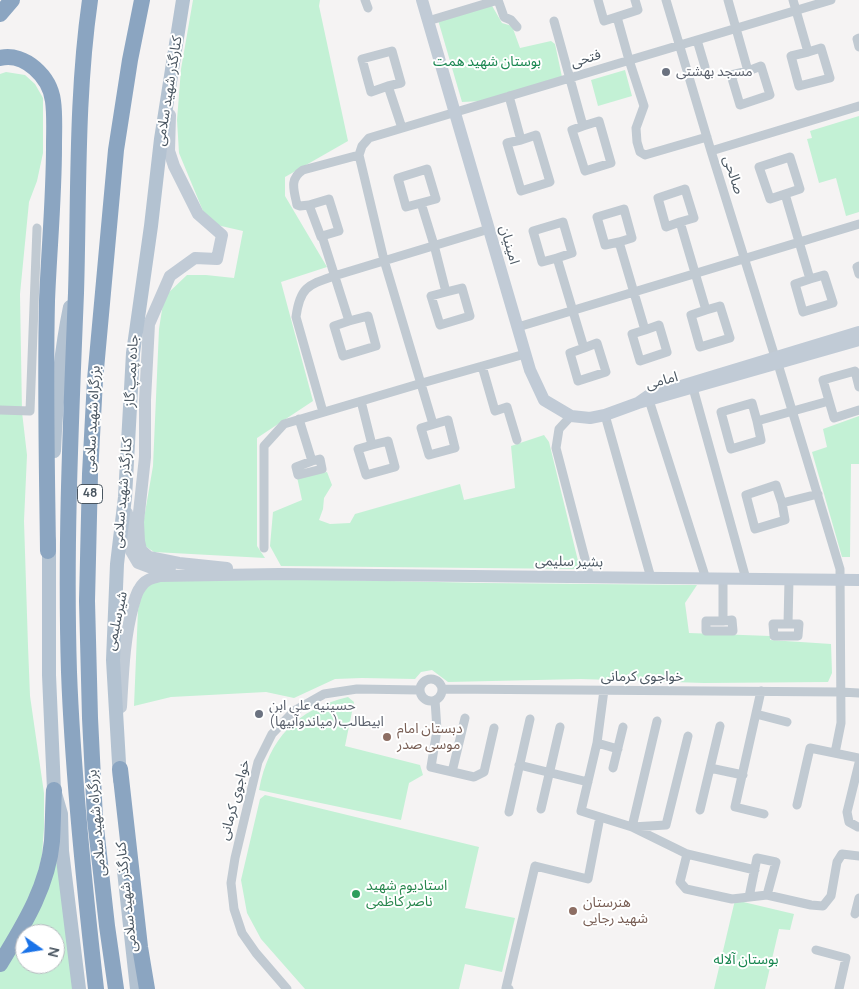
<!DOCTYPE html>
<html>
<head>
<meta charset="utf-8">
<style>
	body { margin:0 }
	#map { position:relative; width:859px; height:989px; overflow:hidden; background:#f5f3f3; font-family:Manrope,sans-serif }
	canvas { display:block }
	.north { position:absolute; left:15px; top:924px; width:50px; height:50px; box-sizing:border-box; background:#fff; border:1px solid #b7bbc0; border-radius:50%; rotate:103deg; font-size:14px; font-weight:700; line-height:20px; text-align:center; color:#4a5661 }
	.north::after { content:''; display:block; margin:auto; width:18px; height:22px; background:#1a73e8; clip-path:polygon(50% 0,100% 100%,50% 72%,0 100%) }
</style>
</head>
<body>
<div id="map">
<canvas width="859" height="989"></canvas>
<div class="north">N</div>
</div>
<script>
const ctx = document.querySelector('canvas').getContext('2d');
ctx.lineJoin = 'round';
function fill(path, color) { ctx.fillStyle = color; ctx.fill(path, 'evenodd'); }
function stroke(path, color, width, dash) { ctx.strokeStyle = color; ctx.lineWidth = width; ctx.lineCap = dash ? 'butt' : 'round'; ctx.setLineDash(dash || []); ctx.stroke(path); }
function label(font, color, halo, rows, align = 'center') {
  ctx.font = font + ' Manrope,"Noto Sans Arabic",sans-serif'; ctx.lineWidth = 4; ctx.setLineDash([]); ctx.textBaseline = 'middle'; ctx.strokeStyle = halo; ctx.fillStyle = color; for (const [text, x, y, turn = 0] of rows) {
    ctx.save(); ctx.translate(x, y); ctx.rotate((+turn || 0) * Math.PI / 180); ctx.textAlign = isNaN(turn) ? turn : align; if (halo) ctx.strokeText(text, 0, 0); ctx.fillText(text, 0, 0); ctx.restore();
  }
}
fill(new Path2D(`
	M193 0H320L319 6 348 141 285 177V196L327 267 281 282 313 401 257 438V546L265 558 154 552 145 546 141 536 153 466 159 329 164 297 187 275H206L234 278 243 231 208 223 179 153 177 120 181 69Z
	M491 4 502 23 512 26 520 48 551 41 555 44 562 77 483 101 462 102 438 20Z
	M625 70 632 96 598 106 591 80Z
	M6 72 25 75 35 84 43 98V153L37 181 29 202 20 294 22 412 27 455 24 521 28 646 30 696 44 793V828L42 855 35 886 0 958V74Z
	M859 116V212L846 216 836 178 819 183 807 139 812 138 810 131Z
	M859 416V464H851L850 557H842L812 452 827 447 823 429Z
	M544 435 549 442 580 569 281 566 270 546 273 512 302 500 297 477 327 472 332 485 324 498 323 509 319 520 330 524 350 523 355 514 460 484 464 500 515 488 511 446Z
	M200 577 483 583 697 585 685 603 689 633 770 636V640L831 644 832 673 828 682 704 683 581 679 448 682 432 670 421 672 415 679 362 678 335 679 294 698 266 692 171 697 134 706 138 610 143 589 151 582Z
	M348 697 354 702 345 746 420 765 423 775 409 783 401 820 259 790C269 738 296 710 348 697Z
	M265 795 479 847 465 908 515 918 502 972 465 964 459 989H305L261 939 247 913 241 880 260 799Z
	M55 845 76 989H0V972ZM25 934H55V964H25Z
	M735 900 794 914 790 930 779 929 765 989H714Z`), '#c3f1d5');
stroke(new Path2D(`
	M365 0 368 8
	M598 0 604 21 638 10 635 0
	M666 0 711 151 775 357
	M728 0 748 71 761 66 770 95 740 105 731 75 748 71
	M793 0 808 52 821 48 830 78 799 86 791 56 808 52
	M617 17 629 60 644 106 636 128 637 142 640 152 645 155 707 137
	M428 21 498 0 504 17 511 20 517 27
	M554 21 583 126 599 121 611 163 585 171 572 130 583 126
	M859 38 857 39 859 47
	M697 40 705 67
	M388 86 371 92 362 59 392 51 401 83 388 86 402 128
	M509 96 521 140 536 135 550 182 521 191 507 143 521 140
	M711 151 859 106
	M359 155 362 146 369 138 831 0
	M359 155 384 260 433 424
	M785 194 770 199 759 167 790 157 800 189 785 194 810 279 824 275 833 303 803 312 795 284 810 279
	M421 203 406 207 398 178 427 169 436 199 421 203 434 245 446 292 462 288 470 316 440 325 431 296 446 292
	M309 205 300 206 297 205C294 190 289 179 303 170L359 155
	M680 222 666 227 658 198 685 189 694 218 680 222 706 310 720 306 730 338 700 347 691 315 706 310
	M322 236 321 237 309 205 329 199 339 231 322 236 349 321 368 316 376 346 343 356 334 326 349 321
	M619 242 605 245 597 217 624 209 632 238 619 242 645 330 659 325 667 352 640 361 632 334 645 330
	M557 258 542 262 533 231 563 222 572 253 557 258 584 348 597 343 606 372 578 381 570 353 584 348
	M859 266 857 267 859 274
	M518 327 859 224
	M778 364 840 569 841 723 835 753
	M482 366 495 411 507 407 517 440
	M859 387 855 371 823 380 834 418 859 410
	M693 388 746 579
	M649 400 706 579
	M361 401 372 445 388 441 395 467 366 475 358 449 372 445
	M0 410 30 411 37 228
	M323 412 296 317C300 287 308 285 334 276L489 229
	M605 415 651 578
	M571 416 559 429 556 448 590 578
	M299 419 312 461 320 459 322 469 298 475 296 467 312 461
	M448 420 455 448 429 455 421 428Z
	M757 421 761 440 731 449 721 412 752 403 757 421 829 401
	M782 503 776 485 746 495 755 529 785 520 782 503 818 494
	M264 548V446L284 424 422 383 525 354
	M723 621H706V631H733L732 620 723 621V579
	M788 624H773L774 636H798L799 624H788L789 580
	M420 690a11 11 0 1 1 22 0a11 11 0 1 1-22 0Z
	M442 689 841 692 859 693
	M604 690 597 743 581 811 632 827 687 854 755 870
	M761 691 735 807 764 814
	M435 700 437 730 431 767 474 777 484 772 494 728
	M756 714 787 722
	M657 721 632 827 666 825 688 736
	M597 743 618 749
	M519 765 588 782
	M613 768 623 727
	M710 768 743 775
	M452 772 465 718
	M797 805 810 748 859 758
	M541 809 560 727
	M700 810 720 726
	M509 812 530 719
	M858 827 849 822 847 812 859 763
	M687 854 680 882 686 889 732 899 767 895 776 862 757 858 749 897
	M767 895 811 905 823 906 831 896 837 862 842 854 859 856
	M855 914 859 898
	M816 950 846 958 839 989
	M287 989 256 953 242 933 234 909 231 883 235 858 258 762 272 734 294 711 324 694 357 689 419 690
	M509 989 506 988 535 866 588 879 600 817`), '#c1cad2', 9);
stroke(new Path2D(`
	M422 0 530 370 544 400 571 416 590 418 605 415 638 403
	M170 115 169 151 174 166 198 214 222 235 217 259 195 258 170 276 149 324 145 400V457L138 522 139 541 141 550 149 557 179 563 227 568
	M859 332 648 396 638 403 859 340
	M127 513 131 551 138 563 154 569 170 568
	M121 707C123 673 124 639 133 606 135 600 136 593 140 588 144 580 152 578 160 576L279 574 859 580`), '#c1cbd6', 12);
stroke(new Path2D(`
	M54 451C56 403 60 355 70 307
	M49 540V675L54 790 61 814 62 851 79 989
	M120 780 113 660 117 564 125 497 133 353 151 226 161 139 183 0
	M124 871 137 989`), '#b3c2d1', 14);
stroke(new Path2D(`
	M90 0C76 97 79 196 76 293 71 419 65 545 69 672 73 778 84 884 96 989
	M0 14 12 0
	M0 58C25 52 50 77 53 101 55 115 54 131 54 146 54 198 49 250 47 301 45 385 47 468 48 551
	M120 769 140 947 147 989
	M0 964C23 926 48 887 52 841 53 824 53 807 54 790
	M116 989 107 926 95 819 90 718 87 601 90 474 95 380 116 150 130 60 142 0`), '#8ba5c1', 16);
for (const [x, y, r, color] of [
	[666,72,5,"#6b7280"],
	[259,714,5,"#6b7280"],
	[387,737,5,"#8d6e63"],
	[356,894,5,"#2e9e5b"],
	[573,911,5,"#8d6e63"]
]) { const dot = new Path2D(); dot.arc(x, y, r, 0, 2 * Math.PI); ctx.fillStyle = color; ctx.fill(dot); stroke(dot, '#fff', 2); }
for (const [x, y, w] of [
	[90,494,25]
]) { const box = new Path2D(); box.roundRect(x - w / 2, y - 9.5, w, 19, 4); ctx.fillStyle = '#fff'; ctx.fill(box); stroke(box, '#4a5661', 1); }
label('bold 12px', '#4a5661', null, [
	["48",90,494]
]);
label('14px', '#4a5661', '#fff', [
	["فتحی",586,59,-17],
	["کنارگذر شهید سلامی",169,91,-81],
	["صالحی",733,175,72],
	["امینیان",509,245,74],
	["جاده پمپ گاز",132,371,-87],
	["امامی",662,381,-15],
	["بزرگراه شهید سلامی",93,419,-87],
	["کنارگذر شهید سلامی",123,493,-85],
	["بشیر سلیمی",569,562,1],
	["شیرسلیمی",117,621,-78],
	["خواجوی کرمانی",642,677],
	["خواجوی کرمانی",235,800,-75],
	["بزرگراه شهید سلامی",97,823,-95],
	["کنارگذر شهید سلامی",127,897,-96]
]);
label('14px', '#17864f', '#fff', [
	["بوستان شهید همت",487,62],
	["بوستان آلاله",746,960]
]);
label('14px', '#5b616d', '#fff', [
	["مسجد بهشتی",676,72],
	["حسینیه علی ابن",269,706],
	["ابیطالب(میاندوآبیها)",269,722]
], 'left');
label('14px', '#785e54', '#fff', [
	["دبستان امام",397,729],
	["موسی صدر",397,745],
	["هنرستان",583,903],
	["شهید رجایی",583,919]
], 'left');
label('14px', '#27864d', '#fff', [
	["استادیوم شهید",366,886],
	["ناصر کاظمی",366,902]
], 'left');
</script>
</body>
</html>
